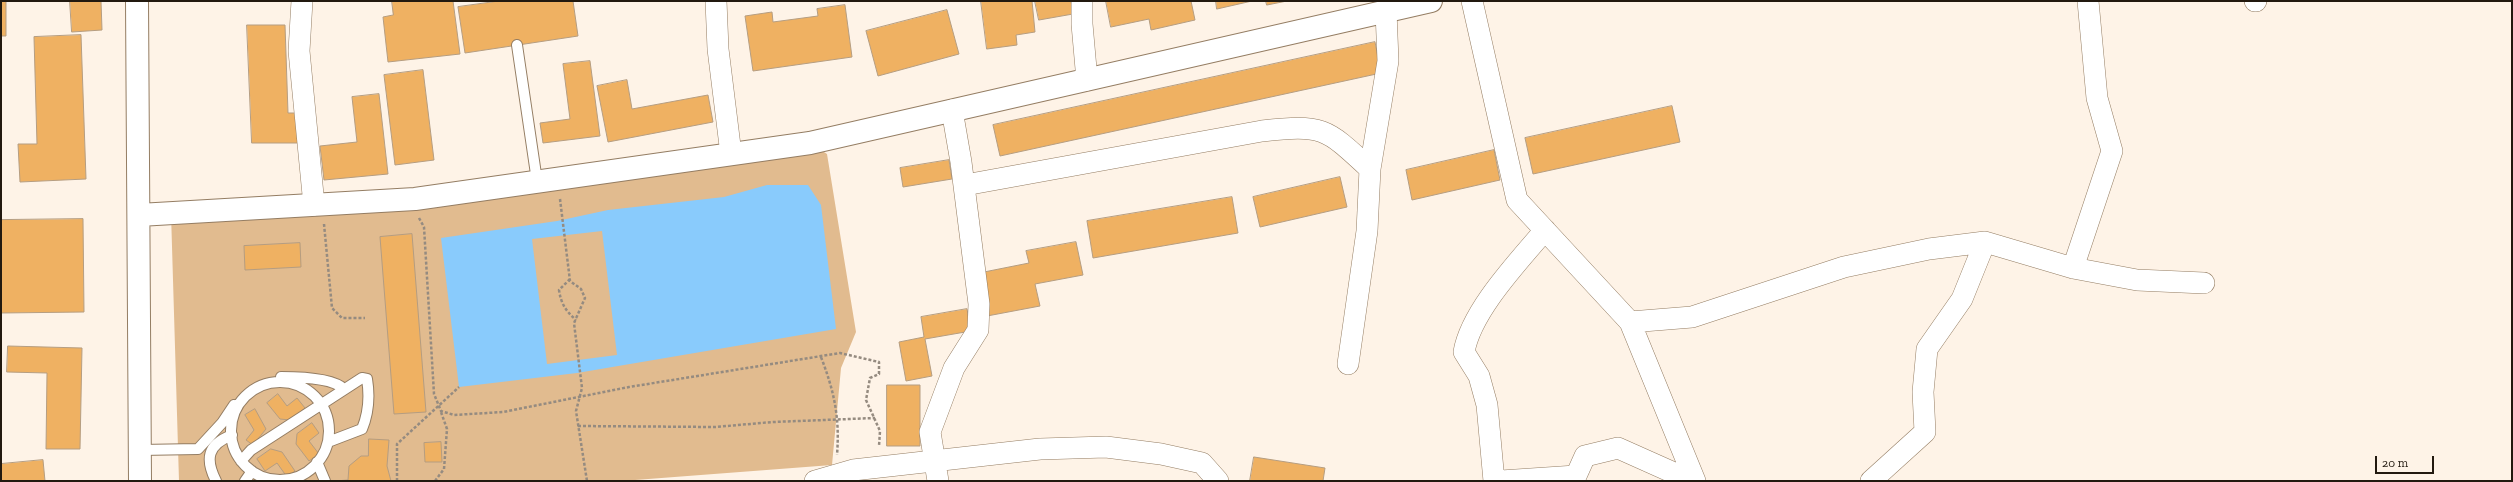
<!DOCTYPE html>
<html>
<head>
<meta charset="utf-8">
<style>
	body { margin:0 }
	#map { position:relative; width:2513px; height:482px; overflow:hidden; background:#fef3e7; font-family:"Zilla Slab",serif }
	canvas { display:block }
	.frame { position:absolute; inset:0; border:2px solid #22190f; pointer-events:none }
	.scale { position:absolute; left:2375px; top:456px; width:59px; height:18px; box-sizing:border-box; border:2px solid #22190f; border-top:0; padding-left:5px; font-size:12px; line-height:14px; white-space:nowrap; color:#22190f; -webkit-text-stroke:3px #fef3e7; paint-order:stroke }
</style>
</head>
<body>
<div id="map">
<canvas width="2513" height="482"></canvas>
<div class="frame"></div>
<div class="scale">20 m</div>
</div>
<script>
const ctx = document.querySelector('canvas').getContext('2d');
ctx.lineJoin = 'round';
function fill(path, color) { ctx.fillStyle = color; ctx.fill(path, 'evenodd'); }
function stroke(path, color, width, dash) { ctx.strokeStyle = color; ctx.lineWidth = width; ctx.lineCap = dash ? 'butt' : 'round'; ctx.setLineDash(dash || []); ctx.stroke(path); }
fill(new Path2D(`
	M810 143 827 154 856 332 841 368 832 465 622 481H179L171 213 314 205Z`), '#e1bb8f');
fill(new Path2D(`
	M767 185H808L821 205 836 329 577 373 459 387 441 238 557 221 608 210 724 197ZM602 231 617 355 547 364 532 239Z`), '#89cbfc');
const building = new Path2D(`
	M1 1H6V36H1Z
	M70 1H101L102 30 72 32Z
	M392 1H453L460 54 388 62 383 17 393 15Z
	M499 1H573L578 36 465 53 458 7Z
	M981 1H1032L1035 32 1016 35 1017 45 987 49Z
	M1035 1H1071L1073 14 1039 20Z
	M1106 1H1191L1195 20 1151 30 1149 19 1111 27Z
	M1216 1H1252L1217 9Z
	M1266 1H1287L1267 5Z
	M845 5 852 57 753 71 745 16 772 12 773 22 818 16 817 9Z
	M947 10 959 54 878 76 866 31Z
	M247 25H285L288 113H300L301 143H252Z
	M81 35 86 179 20 182 18 144H37L34 37Z
	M1375 42 1381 73 1000 156 993 125Z
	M590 61 600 136 543 143 540 123 570 119 563 64Z
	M423 70 434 160 395 165 384 75Z
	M627 80 632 109 708 95 713 122 608 142 597 86Z
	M379 94 388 174 324 180 320 146 357 142 352 97Z
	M1672 106 1680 142 1533 174 1525 138Z
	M1494 150 1500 180 1412 200 1406 170Z
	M949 160 952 179 903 187 900 168Z
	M1340 177 1347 207 1260 227 1253 197Z
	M1232 197 1238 233 1093 258 1087 221Z
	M83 219 84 312 1 313V220Z
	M412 234 426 412 394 414 380 237Z
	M1076 242 1083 275 1035 284 1040 306 987 316 979 273 1029 263 1026 251Z
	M300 243 301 267 245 270 244 246Z
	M967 309 971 331 925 339 932 376 906 381 899 342 924 337 921 317Z
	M8 346 82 348 80 449H46L47 373 7 372Z
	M887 385H920V446H887Z
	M278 394 287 406 297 398 305 408 290 420 280 419 267 403Z
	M255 409 266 429 253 445 246 440 254 430 245 415Z
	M312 423 319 433 309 441 319 454 309 461 296 444 297 434Z
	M369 439 389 440 387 466 391 481H335L348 480 349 466 361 456H368Z
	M441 442 442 462H425L424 443Z
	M271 449 282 452 295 471 287 477 277 463 265 471 257 459Z
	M1254 457 1325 468 1323 481H1250Z
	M43 460 45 481H1V464Z`);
fill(building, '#efb162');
stroke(building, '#b59d81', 1);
const lane = new Path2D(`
	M517 45 537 181
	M281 377C297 377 333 378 344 389
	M231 431a49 49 0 1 1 98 0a49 49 0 1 1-98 0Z
	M140 450 198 449 222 423 234 405
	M241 461 251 450 362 378 367 379C370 397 369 412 362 429L328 442
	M317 462 325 481
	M216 481C205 459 207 445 232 435
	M245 481 252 471`);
const street = new Path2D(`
	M302 1 299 51 314 205
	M716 1 718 49 731 154
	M1082 1V24L1087 80
	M1472 1 1517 200 1630 322 1695 481
	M2255 1H2256
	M965 185 1262 131C1323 124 1326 128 1370 169
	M2073 268 2112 151 2097 98 2088 1
	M1630 322 1692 317 1844 267 1929 249 1985 242 2073 268 2137 280 2204 283
	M1348 364 1367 231 1370 169 1388 61 1386 11
	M815 481 853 470 1040 449 1106 447 1161 454 1202 463 1218 481
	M938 481 930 432 954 368 978 330 979 304 961 162 952 110
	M1494 481 1487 405 1479 376 1464 352C1471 311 1518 262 1545 230
	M1501 481 1576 476 1585 456 1618 448 1692 481
	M1871 481 1925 432 1923 392 1927 349 1962 299 1985 242`);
const secondary = new Path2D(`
	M137 1 140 481
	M139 215 415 199 810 143 1431 1`);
stroke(lane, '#947d63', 12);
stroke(street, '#947d63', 22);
stroke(secondary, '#947d63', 24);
stroke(new Path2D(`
	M560 199 570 281 581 289 585 298 574 323 582 388 576 411 587 481
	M419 218 424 227 434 394 441 411 454 415 503 412 629 387 840 353 879 362V374L870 378 866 400 880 431 879 446
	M324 224 332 308 342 318H365
	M570 279 559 290C561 304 566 311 576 320
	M821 357C834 391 840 417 837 455
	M578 426 715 427 773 422 875 418
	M397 481V444L459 387
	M435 481 444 469 447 429 441 412`), '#958b80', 2.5, [3, 2]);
stroke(lane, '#fff', 10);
stroke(street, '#fff', 21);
stroke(secondary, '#fff', 22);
</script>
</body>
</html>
